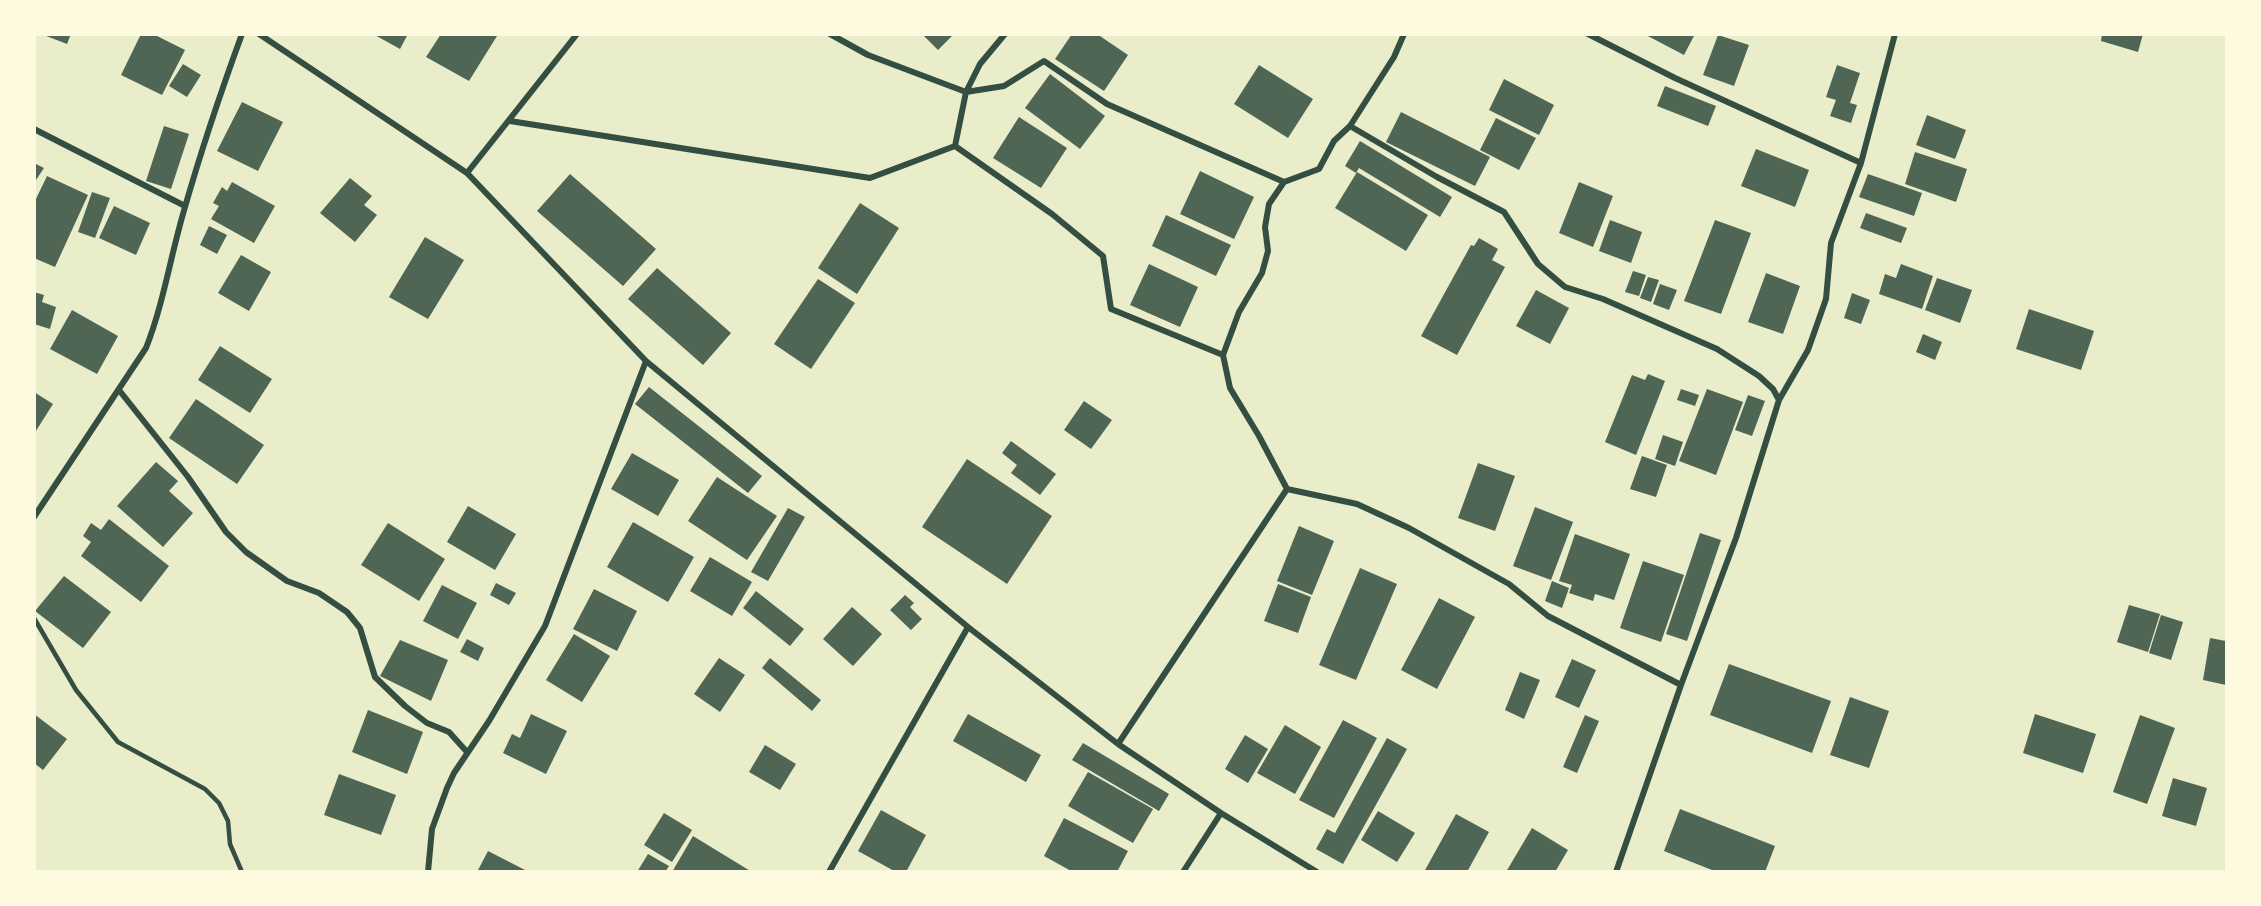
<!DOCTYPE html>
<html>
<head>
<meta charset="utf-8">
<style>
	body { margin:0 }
	#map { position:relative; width:2261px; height:906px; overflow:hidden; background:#e9edc9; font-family:"Fira Sans Condensed",sans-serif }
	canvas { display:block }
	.frame { position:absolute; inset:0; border:36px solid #fefae0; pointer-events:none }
</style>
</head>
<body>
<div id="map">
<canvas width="2261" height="906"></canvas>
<div class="frame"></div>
</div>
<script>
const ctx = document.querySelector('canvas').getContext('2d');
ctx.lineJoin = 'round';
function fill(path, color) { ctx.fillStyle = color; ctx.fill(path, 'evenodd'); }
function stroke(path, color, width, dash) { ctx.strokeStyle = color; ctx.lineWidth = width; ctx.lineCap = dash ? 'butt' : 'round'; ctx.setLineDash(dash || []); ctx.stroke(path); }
fill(new Path2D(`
	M41 34H71L67 44Z
	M141 34H153L185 50 162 95 121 75Z
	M373 34H408L400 49Z
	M441 34H495L497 36 469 81 426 57Z
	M922 34H954L938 50Z
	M1072 34H1097L1128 55 1104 91 1055 59Z
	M1644 34H1695L1684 55Z
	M2102 34H2143L2138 52 2101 41Z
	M1718 35 1749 45 1734 86 1703 75Z
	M183 64 201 75 187 97 169 86Z
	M1259 65 1313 99 1288 138 1234 104Z
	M1837 65 1860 73 1850 103 1857 105 1851 123 1830 116 1836 100 1826 97Z
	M1050 74 1105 116 1080 149 1025 108Z
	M1504 79 1554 105 1539 135 1489 110Z
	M1665 86 1716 106 1708 126 1657 106Z
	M242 102 283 122 258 171 217 151Z
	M1401 112 1490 157 1475 186 1386 142Z
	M1927 115 1966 130 1955 159 1916 145Z
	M1019 117 1067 148 1041 188 993 158Z
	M1496 118 1536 138 1519 170 1480 150Z
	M164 126 189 134 171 189 146 181Z
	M1360 141 1452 197 1440 217 1359 168 1356 173 1345 166Z
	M1756 149 1809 170 1795 207 1741 186Z
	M1915 152 1967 169 1956 202 1905 184Z
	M34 163 44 168 34 183Z
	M1200 171 1254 197 1234 239 1180 214Z
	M1357 172 1428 215 1406 251 1335 208Z
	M570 174 656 249 623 286 537 211Z
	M1868 174 1922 193 1914 216 1859 197Z
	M47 176 88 195 55 267 34 258V203Z
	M350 178 372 196 364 205 377 215 355 242 320 213Z
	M232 182 275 206 254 243 211 219 219 206 213 203 222 187 227 191Z
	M1579 182 1613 196 1593 247 1559 233Z
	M92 192 110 198 95 238 78 232Z
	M860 203 899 228 857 294 818 268Z
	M114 206 150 223 136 255 99 238Z
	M1866 213 1907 228 1901 243 1860 228Z
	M1166 215 1231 245 1216 276 1152 246Z
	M1610 220 1642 232 1631 263 1599 251Z
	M1715 220 1751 233 1721 314 1684 301Z
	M209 226 227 235 217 254 200 245Z
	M425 237 464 260 428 319 389 297Z
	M1479 238 1498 249 1492 260 1505 267 1457 355 1421 336 1471 245 1474 246Z
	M241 255 271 272 249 311 218 293Z
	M1149 264 1198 287 1180 327 1130 305Z
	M1901 264 1933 276 1922 309 1879 294 1885 274 1896 278Z
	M657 268 731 333 703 365 628 299Z
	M1633 271 1646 275 1639 296 1625 292Z
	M1766 273 1800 286 1783 334 1748 322Z
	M1648 277 1659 280 1651 302 1640 298Z
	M1937 278 1972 290 1960 323 1925 310Z
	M818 279 855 303 811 369 774 344Z
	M1660 284 1677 290 1669 310 1653 304Z
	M1536 290 1569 308 1550 344 1516 326Z
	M34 292 44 295 42 302 56 307 50 329 34 324Z
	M1852 293 1870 300 1861 324 1844 318Z
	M2029 309 2094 331 2081 370 2016 349Z
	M72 310 118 336 97 374 50 349Z
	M1923 334 1942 342 1935 360 1916 352Z
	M220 346 272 379 250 413 198 380Z
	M1648 374 1665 381 1636 455 1605 442 1632 375 1645 380Z
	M649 387 762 476 748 493 635 404Z
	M1681 389 1699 395 1695 406 1677 400Z
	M1707 389 1743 402 1716 475 1679 461Z
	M34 392 53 404 34 434Z
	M1748 395 1765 401 1752 436 1735 430Z
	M196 399 264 445 237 484 169 438Z
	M1084 401 1112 420 1091 449 1064 430Z
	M1663 435 1683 442 1675 466 1655 459Z
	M1011 441 1056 474 1040 495 1011 473 1017 465 1002 453Z
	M632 453 679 480 658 516 611 489Z
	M1642 456 1667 465 1656 497 1630 489Z
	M967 459 1052 516 1007 584 922 527Z
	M156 462 178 481 169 491 193 513 163 547 117 506Z
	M1478 463 1515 476 1495 531 1458 518Z
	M717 477 777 516 747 560 688 521Z
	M468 506 516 534 495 570 447 542Z
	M1535 507 1573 522 1551 580 1513 566Z
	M788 508 805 517 768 581 751 572Z
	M109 519 169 566 141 602 81 556 91 542 83 536 91 523 101 530Z
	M633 522 694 557 668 602 607 567Z
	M388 523 445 559 419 601 361 565Z
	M1299 526 1334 541 1312 595 1277 581Z
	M1700 533 1721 540 1687 641 1666 634Z
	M1575 534 1630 554 1614 600 1595 594 1593 601 1569 593 1572 585 1559 581Z
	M710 557 752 582 732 616 690 591Z
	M1643 561 1684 575 1661 642 1620 628Z
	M1360 568 1397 584 1356 680 1319 665Z
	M64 576 111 612 83 648 35 611Z
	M1552 581 1569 588 1562 608 1545 601Z
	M496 583 516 593 509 605 490 595Z
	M1278 584 1311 597 1298 633 1264 621Z
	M442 585 477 603 458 639 423 621Z
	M594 589 637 611 617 651 573 629Z
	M756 591 804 629 790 646 743 608Z
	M905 595 914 603 910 607 922 619 911 630 890 610Z
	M1439 598 1475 617 1437 689 1401 670Z
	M2129 605 2160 614 2148 652 2117 642Z
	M852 607 882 634 853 666 823 639Z
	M2161 615 2183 622 2171 660 2149 653Z
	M574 634 610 656 582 702 546 680Z
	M2210 638 2226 641V685L2203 680Z
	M467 639 484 648 478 661 460 652Z
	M400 640 448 660 431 701 380 676Z
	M719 658 745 675 720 712 694 694Z
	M770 658 821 700 812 711 762 668Z
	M1572 659 1596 670 1579 708 1555 697Z
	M1729 664 1831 701 1812 753 1710 715Z
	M1520 672 1540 680 1524 719 1505 710Z
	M1850 697 1889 711 1869 768 1830 755Z
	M368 710 423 732 407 774 352 752Z
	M34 714 67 739 43 770 34 763Z
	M531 714 567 731 546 774 503 753 512 734 520 738Z
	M968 714 1041 755 1026 782 953 741Z
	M2035 714 2096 734 2083 773 2023 753Z
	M1585 715 1599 721 1577 773 1563 767Z
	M2140 715 2175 728 2147 804 2113 792Z
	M1343 720 1377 738 1334 818 1299 800Z
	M1285 725 1321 747 1295 794 1257 773Z
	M1245 735 1268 749 1248 783 1225 769Z
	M1387 738 1407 749 1343 864 1316 849 1327 829 1335 833Z
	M1083 743 1169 794 1159 811 1072 760Z
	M765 745 796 764 780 790 749 772Z
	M1088 772 1153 809 1133 843 1068 806Z
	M339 774 396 795 381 835 324 815Z
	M2173 778 2207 788 2196 826 2162 816Z
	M1680 809 1775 846 1765 872H1717L1664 851Z
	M881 810 926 835 906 872H896L858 851Z
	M1378 811 1415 833 1397 862 1361 840Z
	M664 813 692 830 672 862 644 845Z
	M1456 814 1489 832 1467 872H1424Z
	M1064 818 1128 851 1117 872H1073L1044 856Z
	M1532 828 1568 850 1555 872H1506Z
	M693 836 752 872H672Z
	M488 851 529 872H477Z
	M648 854 669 866 665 872H637Z`), '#4f6655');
stroke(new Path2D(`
	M34 618 76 690 118 742 205 789 219 803 228 821 230 844 242 872`), '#344e41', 4.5);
stroke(new Path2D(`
	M259 34 467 173 646 361 968 627 1118 744 1221 813 1317 872
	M830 34 868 55 966 92 1004 86 1044 61 1107 104 1284 182
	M1404 34 1394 57 1350 126 1334 141 1319 169 1284 182 1269 204 1265 227 1268 251 1262 273 1239 312 1223 355 1230 388 1259 436 1287 489 1357 504 1409 528 1509 584 1548 616 1681 685
	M1588 34 1675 78 1861 163
	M510 121 870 178 955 146 966 92 980 64 1005 34
	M1350 126 1437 177 1504 212 1538 264 1565 287 1603 299 1717 349 1759 376 1773 389 1779 400 1736 538 1681 685 1616 872
	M34 129 185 206
	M955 146 1052 214 1103 256 1111 309 1223 355
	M467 173 577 34
	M119 390 188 477 226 532 246 552 287 581 319 593 347 612 360 628 375 677 405 706 427 723 449 732 467 752
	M1779 400 1808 350 1826 299 1831 243 1861 163 1895 34
	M34 517 146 348C163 305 170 259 183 214 200 154 220 94 242 34
	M1118 744 1287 489
	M428 872 432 829 447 788 454 773 489 721 545 626 646 361
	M829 872 968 627
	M1183 872 1221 813`), '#344e41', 6);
</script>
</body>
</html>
